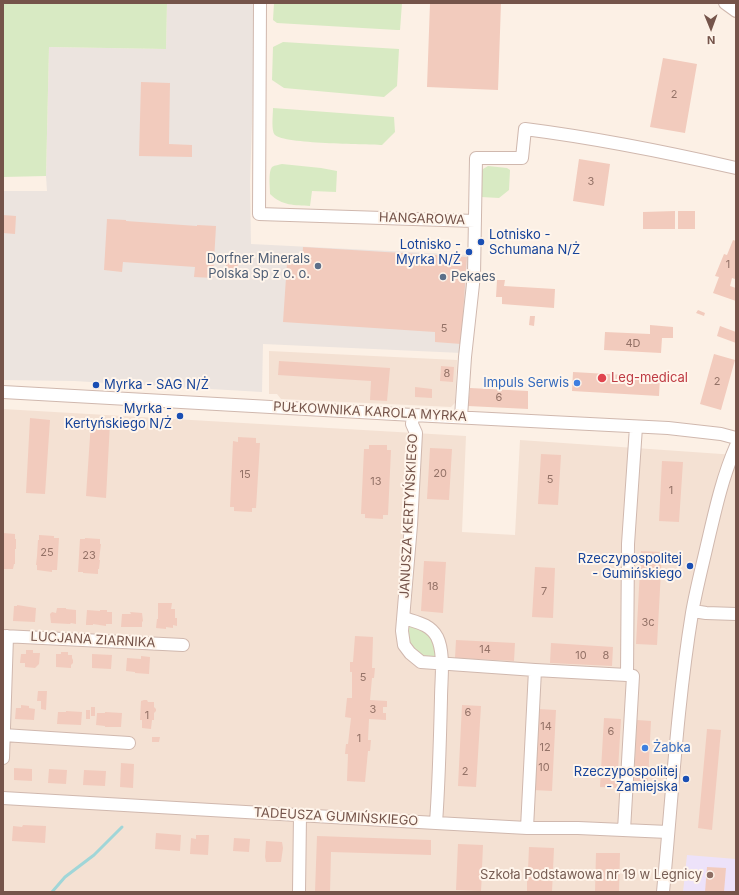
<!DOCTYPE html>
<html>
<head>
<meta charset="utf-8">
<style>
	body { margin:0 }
	#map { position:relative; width:739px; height:895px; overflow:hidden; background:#fcf0e5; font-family:Inter,sans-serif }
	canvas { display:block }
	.frame { position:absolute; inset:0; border:4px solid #75544a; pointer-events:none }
	.north { position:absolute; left:691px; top:8px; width:40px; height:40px; -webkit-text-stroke:3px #fff5eb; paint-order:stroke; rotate:179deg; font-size:11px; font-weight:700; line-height:16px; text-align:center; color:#75544a }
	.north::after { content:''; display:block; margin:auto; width:14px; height:18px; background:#75544a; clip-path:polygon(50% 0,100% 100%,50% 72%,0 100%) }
</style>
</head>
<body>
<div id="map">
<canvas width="739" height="895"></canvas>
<div class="frame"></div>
<div class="north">N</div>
</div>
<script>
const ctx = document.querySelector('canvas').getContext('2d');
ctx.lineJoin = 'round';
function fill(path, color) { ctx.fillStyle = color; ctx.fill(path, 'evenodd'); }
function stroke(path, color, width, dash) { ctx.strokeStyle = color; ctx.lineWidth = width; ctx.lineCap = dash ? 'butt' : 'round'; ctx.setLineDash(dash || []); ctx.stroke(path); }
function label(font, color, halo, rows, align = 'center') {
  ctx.font = font + ' Inter,sans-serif'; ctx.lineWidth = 4; ctx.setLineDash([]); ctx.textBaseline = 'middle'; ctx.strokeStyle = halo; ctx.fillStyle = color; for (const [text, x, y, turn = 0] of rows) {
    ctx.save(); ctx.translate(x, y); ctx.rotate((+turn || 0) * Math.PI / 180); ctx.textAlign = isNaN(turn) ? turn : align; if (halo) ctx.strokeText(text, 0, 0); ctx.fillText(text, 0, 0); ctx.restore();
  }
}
fill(new Path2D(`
	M269 351 457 360 455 403 451 407 281 399 277 394H269Z
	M3 409 466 436 462 532 515 535 520 440 736 455V892H3Z`), '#f4e1d3');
fill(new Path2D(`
	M167 3H256L250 182 251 244 469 255 462 353 263 344 262 392 74 381 3 380V191H47L46 176 49 47 166 49Z`), '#ece4df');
fill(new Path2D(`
	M687 855 736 859V892H683Z`), '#ede2f9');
fill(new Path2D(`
	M3 3H167L166 49 49 47 46 176 3 177Z
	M274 3H402L400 30H397L277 23 273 20Z
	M283 42 399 49 397 86 384 97 284 88 272 80 273 47Z
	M273 108 394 117 395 132 382 145C365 144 284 144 275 135 271 131 273 115 273 108Z
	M282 164 321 168 337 171 336 192 312 191 310 206C295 205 282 206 270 194 270 187 268 172 272 167 275 165 279 165 282 164Z
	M488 166 507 168 510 170 509 190 499 198 481 197V173L483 169Z
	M410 627C415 627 417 628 422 630 436 638 435 645 436 659L421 657 409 644 407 628Z`), '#d8eac3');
stroke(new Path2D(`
	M52 892 65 877 94 855 122 827`), '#a0d6d8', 3);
fill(new Path2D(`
	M430 3H501L498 90 427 87Z
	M663 58 697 64 685 133 650 127Z
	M141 82 170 83 169 144 192 145V157L139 156Z
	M579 159 610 164 604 206 573 201Z
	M675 211V229H643V212Z
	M678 211H695V229H678Z
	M3 215 16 216 15 234 3 233Z
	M107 219 126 220V221L197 226V225L216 226 213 278 194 277 195 267 123 262 122 272 104 270Z
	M733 240 736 241V276L735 279 732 278 730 286 736 288V301L713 293 719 277 715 276 724 254 727 255Z
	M303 247 467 257 461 344 435 342V332L283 322 287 263 302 264Z
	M226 263H238L237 272 230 271V270H226Z
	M497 280H505L504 286 555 289 554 308 502 304V297H496Z
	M698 310 705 313 704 316 696 313Z
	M530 316H535L534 326 529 325Z
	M650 325 673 327V338H662L661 353 604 350 605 332 650 334Z
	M720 326 736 332V343L717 336Z
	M714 354 735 360 721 410 700 404Z
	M279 361 390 368 387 401 370 400 371 381 278 375Z
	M441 366 454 367 453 382 440 381Z
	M573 372 660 377 659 396 572 391Z
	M415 387 432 389V398L415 397Z
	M470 388 528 391V409L468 406Z
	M30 418 50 420 45 494 26 493Z
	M91 422 110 423 106 498 86 496Z
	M238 437 256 438V443H260L256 508H252V512L234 511V507H230L233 441 238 442Z
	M369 445H387V450H391L388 515H383V519L365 518V514H361L364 449H369Z
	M430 448 452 449 449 500 427 499Z
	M541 454 561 455 558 505 538 504Z
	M662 461 683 462 679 522 659 521Z
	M3 533 15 534V539H16V549H15V564H14L13 569H3Z
	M39 535 54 536V538H59L57 570H52V572L37 570V565H36L37 556 38 540H39Z
	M85 538 100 539V544H101L99 560H100L99 569H98V574L83 573V572H78L80 539H85Z
	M641 551 662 552 657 645 636 644Z
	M424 561 446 562 443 613 421 611Z
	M535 567 555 568 553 618 532 617Z
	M158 603H172L171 609H175V618H177V626L173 625V628L166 627V629L156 628 157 619H158Z
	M17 605 36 608 35 622 13 621 14 606H17Z
	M57 608H66V609L76 610V624L71 623 70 624 51 623 50 614 52 612 56 613Z
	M87 610 100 611V610H107V612H112V624H106V626L93 624V625H86V623Z
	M130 612 142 613 143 621 142 622V627H121L122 614H131Z
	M355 636 373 637 372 668H375L374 678H372L370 700 387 701V707H383V713H386V720L369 719 368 740H371L370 751H368L365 782 347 781 348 754H345L346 744H348L351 718 345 717 347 698H352V672H350V662H353Z
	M456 640 515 643 514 661 455 658Z
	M551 643 613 647 612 666 550 663Z
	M26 650H33V653H40L39 664 35 668 25 667V663H20L21 654H26Z
	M61 652H68V655H72V658L73 660V663L71 665V668L56 667V654H61Z
	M92 654 112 655 111 669 92 668Z
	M141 656 150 657 149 674 135 673V672L126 671 127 658 141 659Z
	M38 691H47L46 710 41 709V701H37Z
	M144 700H147L148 702H154V707L156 709V711L154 713V720H152L151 729 142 728V720H140L141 701Z
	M21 705 29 706V708L35 709 34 720 15 719 16 708H21Z
	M462 705 481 706 476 787 458 786Z
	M91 707H95V716H91Z
	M538 709 556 710 552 791 533 790Z
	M86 710H90V719H86Z
	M66 711 82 712 81 725 57 724 58 712H66Z
	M105 712 122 713 121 727H105V726L96 725 97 713H105Z
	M604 718 621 719 617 788 600 787Z
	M637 720 651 721 648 781H634Z
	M707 729 721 730 712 830 698 828Z
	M152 737H160L159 742H152Z
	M121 763 134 764 133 788 120 787Z
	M14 768 32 769V781L14 780Z
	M49 769 67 770 66 784 48 783Z
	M84 770 106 771 105 786 83 785Z
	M23 825 46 826 45 843 12 841 13 826 22 827Z
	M156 833 181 835 180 851 155 849Z
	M196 835H209L208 855 190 854 191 838 196 839Z
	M317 836 431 840V855L331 852 330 892H315Z
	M234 838 250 839 249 852 233 851Z
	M266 841 282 842 283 848 281 862H266L265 857Z
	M458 844 483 845 482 868H484V873H482L481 891 456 890Z
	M529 847 554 848 552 892H527V875H525V873L526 870H528Z
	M596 853H620L619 892H595Z
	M707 867 726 868 724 892H705Z`), '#f2cbbd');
const minor = new Path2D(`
	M260 3 259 214 475 221
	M725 3 736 11
	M3 392 413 415 668 428 721 434 736 438
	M413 415 412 424 416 433 411 525 402 631 404 645 410 653 421 662 535 670 627 675
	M461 417 465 357 474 275 476 158H522L525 129C596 138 666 152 736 168
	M693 611 706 613 736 614
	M404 618C416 622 430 624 437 637 445 653 441 680 441 698 440 740 439 781 436 823
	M3 636 183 645
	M3 735 129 743
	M3 758 7 636
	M3 798 436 823 527 828H578L668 832
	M527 828 535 670
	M624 830 633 676 627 675 628 544 636 427
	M299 892 300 815
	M663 892C672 799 677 705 692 613 696 590 702 567 707 545 715 511 722 478 736 446`);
stroke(minor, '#d0b8ae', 14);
stroke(minor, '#fff', 12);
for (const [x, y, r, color] of [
	[481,242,4,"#1a4fb4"],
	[469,252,4,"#1a4fb4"],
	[318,266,4,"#5c6f8a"],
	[443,277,4,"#5c6f8a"],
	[602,378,5,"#e0444e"],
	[577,383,4,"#3f7fe0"],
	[96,385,4,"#1a4fb4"],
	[180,416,4,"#1a4fb4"],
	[690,566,4,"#1a4fb4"],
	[645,748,4,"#3f7fe0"],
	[686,779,4,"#1a4fb4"],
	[710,875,4,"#8d6e63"]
]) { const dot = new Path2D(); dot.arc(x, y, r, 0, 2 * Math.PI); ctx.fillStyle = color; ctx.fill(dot); stroke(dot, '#fff5eb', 1.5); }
label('11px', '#947267', null, [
	["2",674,95],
	["3",591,182],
	["1",728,265],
	["5",444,329],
	["4D",633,344],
	["8",447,374],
	["2",717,382],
	["6",499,398],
	["20",440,474],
	["15",245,475],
	["5",550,480],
	["13",376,482],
	["1",671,491],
	["25",47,553],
	["23",89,556],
	["18",433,587],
	["7",544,592],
	["3c",648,623],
	["14",485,650],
	["10",581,656],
	["8",606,656],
	["5",363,678],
	["3",373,710],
	["6",468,713],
	["1",147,716],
	["14",546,727],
	["6",611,732],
	["1",359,739],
	["12",545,748],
	["10",544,768],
	["2",465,772]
]);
label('13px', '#75544a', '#fff5eb', [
	["HANGAROWA",422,219,2],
	["PUŁKOWNIKA KAROLA MYRKA",370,412,3],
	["JANUSZA KERTYŃSKIEGO",409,516,-87],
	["LUCJANA ZIARNIKA",93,640,3],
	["TADEUSZA GUMIŃSKIEGO",336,817,3]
]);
label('13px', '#164399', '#fff5eb', [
	["Lotnisko -",489,235,"left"],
	["Schumana N/Ż",489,250,"left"],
	["Lotnisko -",461,245],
	["Myrka N/Ż",461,260],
	["Myrka - SAG N/Ż",104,385,"left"],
	["Myrka -",172,409],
	["Kertyńskiego N/Ż",172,424],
	["Rzeczypospolitej",682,559],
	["- Gumińskiego",682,574],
	["Rzeczypospolitej",678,772],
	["- Zamiejska",678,787]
], 'right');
label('13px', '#4e5e75', '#fff5eb', [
	["Dorfner Minerals",310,259],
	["Polska Sp z o. o.",310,274],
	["Pekaes",451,277,"left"]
], 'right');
label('13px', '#be3a42', '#fff5eb', [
	["Leg-medical",611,378]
], 'left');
label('13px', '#366cbe', '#fff5eb', [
	["Impuls Serwis",569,383],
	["Żabka",653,748,"left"]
], 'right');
label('13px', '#785e54', '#fff5eb', [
	["Szkoła Podstawowa nr 19 w Legnicy",702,875]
], 'right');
</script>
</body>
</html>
